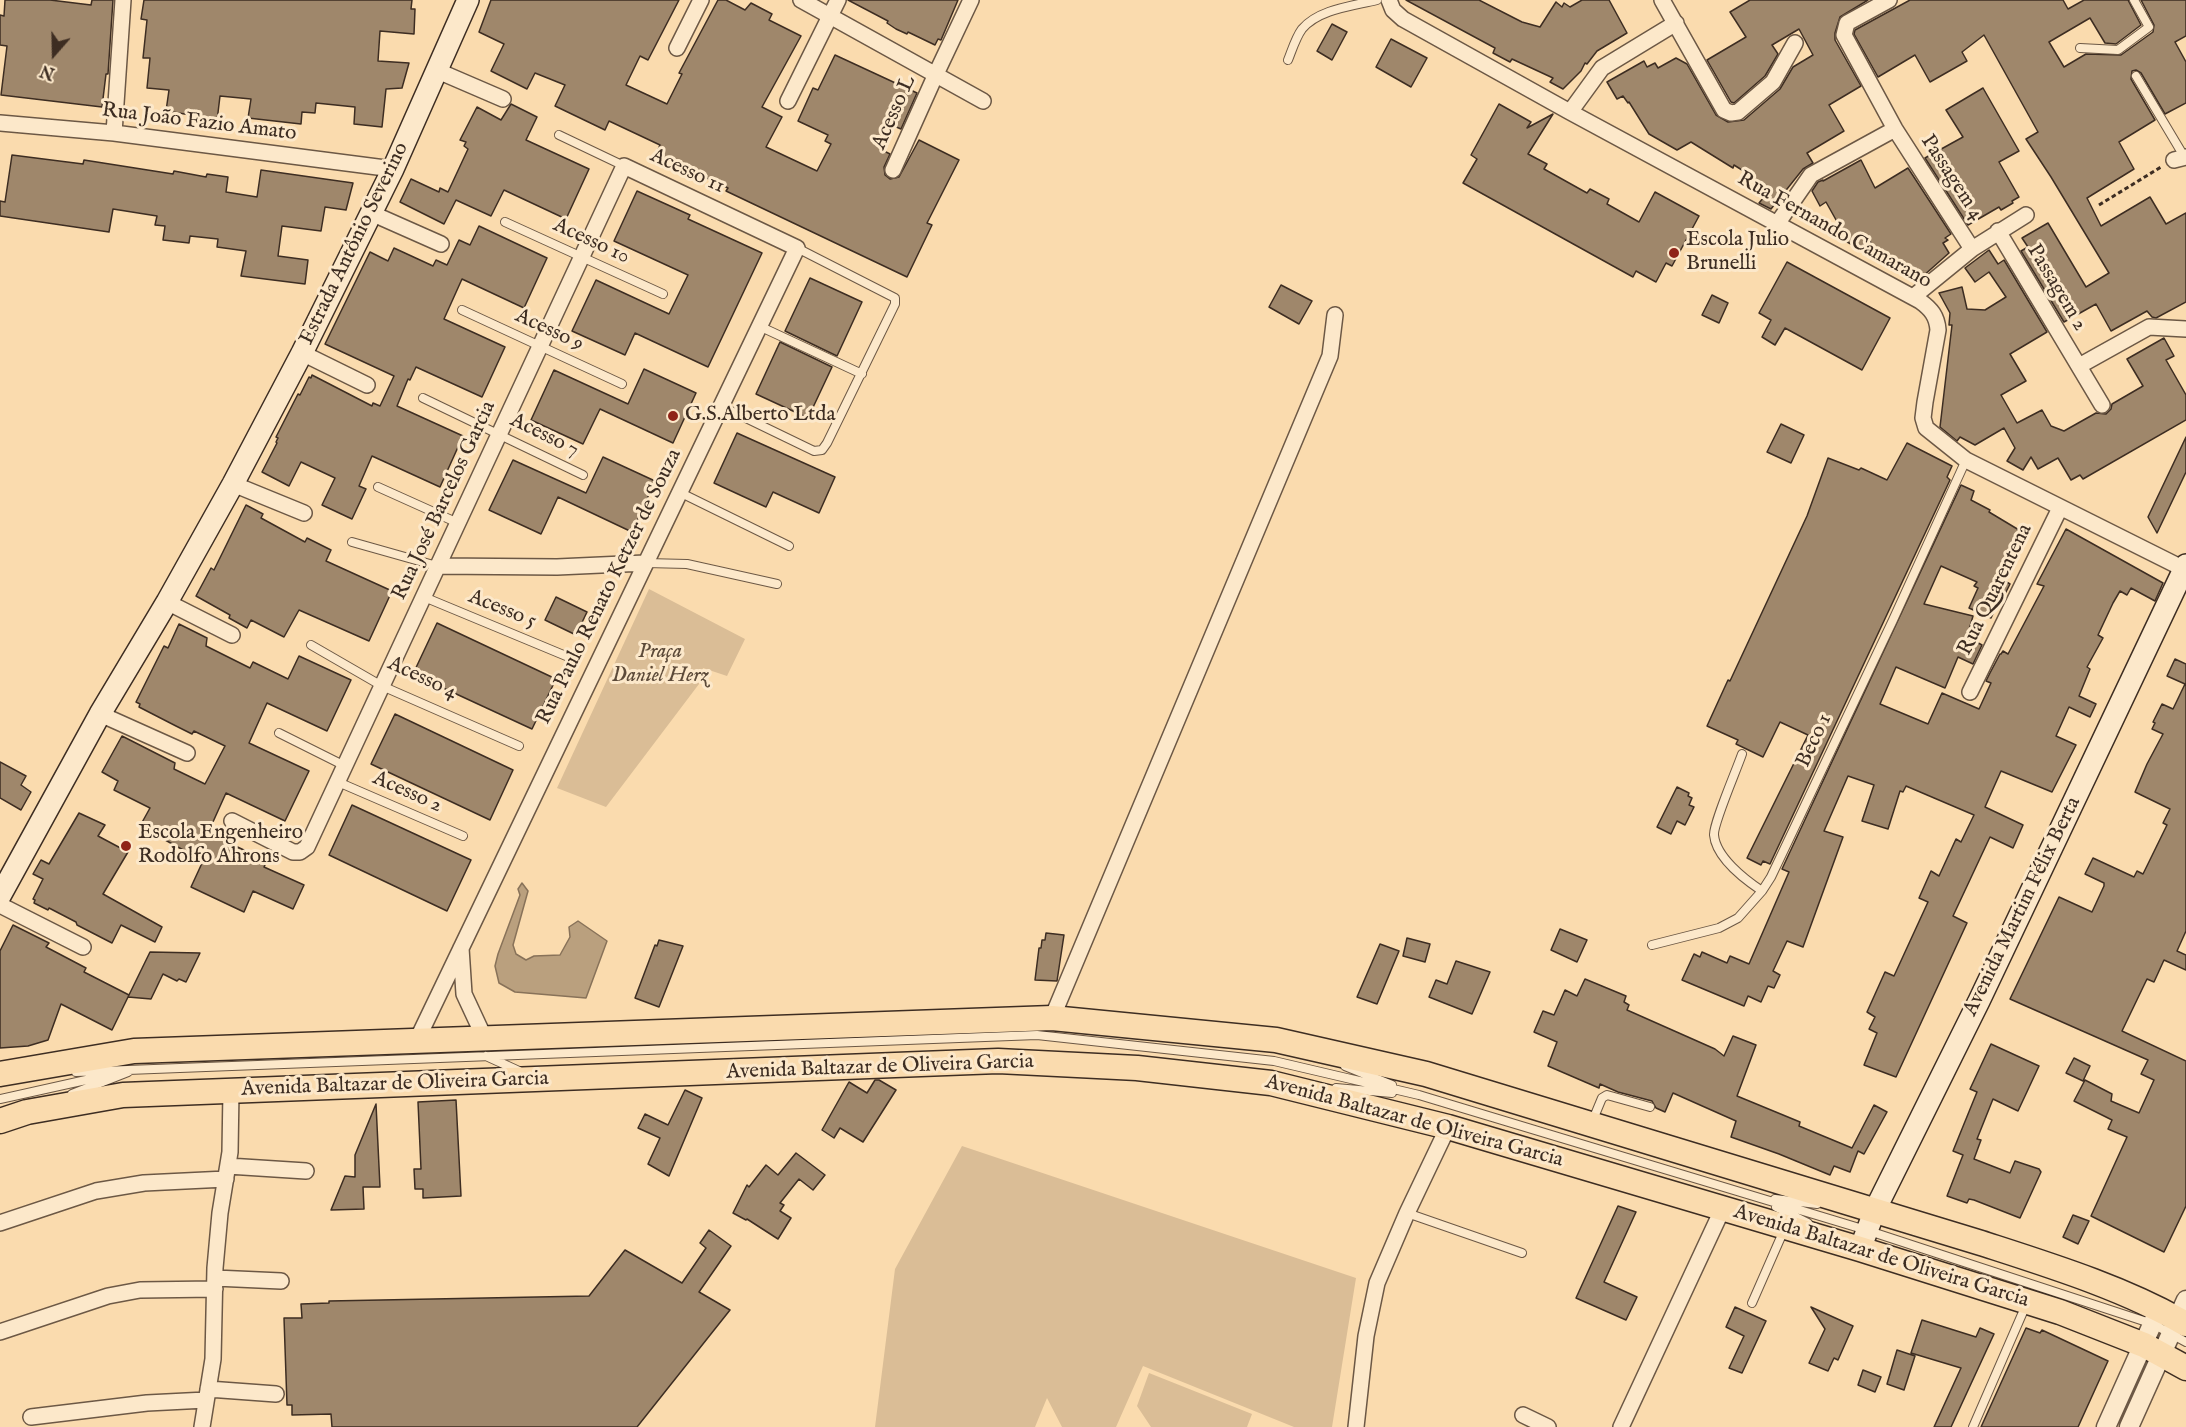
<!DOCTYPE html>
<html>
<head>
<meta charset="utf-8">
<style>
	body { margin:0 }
	#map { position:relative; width:2186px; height:1427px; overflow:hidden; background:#fadbae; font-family:"IM FELL English",serif }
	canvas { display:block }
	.north { position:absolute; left:24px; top:24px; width:60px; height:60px; -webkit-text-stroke:4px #fce8ca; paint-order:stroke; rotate:200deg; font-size:16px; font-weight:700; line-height:24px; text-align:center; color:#3d2d22 }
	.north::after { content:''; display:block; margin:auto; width:21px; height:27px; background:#3d2d22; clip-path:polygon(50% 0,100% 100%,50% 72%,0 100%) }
</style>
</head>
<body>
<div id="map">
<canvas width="2186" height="1427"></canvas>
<div class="north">N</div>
</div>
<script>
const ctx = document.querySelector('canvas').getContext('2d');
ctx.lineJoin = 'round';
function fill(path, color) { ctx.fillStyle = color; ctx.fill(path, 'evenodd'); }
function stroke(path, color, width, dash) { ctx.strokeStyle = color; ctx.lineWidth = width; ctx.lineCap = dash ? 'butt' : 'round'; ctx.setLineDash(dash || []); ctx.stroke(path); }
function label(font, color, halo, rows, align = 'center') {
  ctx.font = font + ' "IM FELL English",serif'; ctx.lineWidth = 6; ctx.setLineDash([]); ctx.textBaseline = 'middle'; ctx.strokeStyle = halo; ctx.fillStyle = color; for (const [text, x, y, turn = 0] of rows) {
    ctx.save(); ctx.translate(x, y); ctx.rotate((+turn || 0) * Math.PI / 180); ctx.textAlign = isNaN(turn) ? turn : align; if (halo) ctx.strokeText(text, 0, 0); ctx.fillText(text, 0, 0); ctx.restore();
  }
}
fill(new Path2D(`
	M649 589 745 639 727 676 703 668 699 684 606 807 557 788Z
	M962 1146 1356 1278 1332 1427H1294L1143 1366 1116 1427H1062L1047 1398 1035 1427H875L895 1269Z
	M1149 1373 1252 1414 1247 1427H1151L1137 1406Z`), '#dabd96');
const water = new Path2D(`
	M522 883 528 891 513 945 516 954 526 960 534 956 560 955 570 937 569 927 578 921 607 941 586 998 515 992 499 983 495 966 498 954 520 895 518 889Z`);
fill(water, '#baa07e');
stroke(water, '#887259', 1.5);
const building = new Path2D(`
	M5 0H50L91 5 92 0H113L108 74H106L102 107 1 95 7 46 0 45V15L4 16Z
	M144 0H412L411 9H415L414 34 380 31 378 61 409 63 402 88 386 89 382 127 354 124 355 107 316 103 315 113 302 112 301 124 248 118 251 99 220 96 217 121 196 119 197 116 166 111 169 90 147 88 150 58H143L147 20 141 19Z
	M491 0H679L648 60 640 56 626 85 667 104 682 74 679 73 718 0H726L745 10 751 3 772 14 769 20 801 36 762 107 782 117 766 147 817 171 831 144 825 141 828 135 798 121 813 88 818 90 835 55 917 93 901 129 894 126 882 150 890 154 884 167 885 175 890 179 899 177 919 140 959 160 927 223 932 225 907 277 726 191 728 188 656 154 660 145 609 121 605 130 555 106 565 85 535 73 527 89 491 71 504 44 479 32Z
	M848 0H958L941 40 938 39 935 45 908 32 907 34 896 29 887 23 888 21Z
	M1406 0H1479L1522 22 1540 27 1556 2 1562 7 1564 3 1570 7 1582 0H1609L1627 33 1597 51 1587 64 1585 63 1581 71 1563 89 1550 82 1553 78 1512 59 1510 62 1493 53 1495 48Z
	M1750 0H1868L1840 17 1835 33V40L1861 86 1829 105 1844 131 1807 153 1813 163 1803 169 1771 209 1759 203 1769 191 1753 177 1734 165 1733 168 1691 142 1677 150 1649 134 1629 102 1628 103 1623 96 1617 99 1607 82 1644 61 1647 67 1655 63 1658 68 1676 58 1687 64 1716 115 1728 122 1744 120 1780 89 1793 67 1813 55 1799 29 1772 45 1778 54 1765 76 1734 103 1731 102 1707 60 1746 37 1730 12Z
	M1910 0H2063L2068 9 2084 0H2128L2141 25 2116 44 2105 43 2090 18 2049 42 2064 67 2086 54 2121 55 2153 32 2154 25 2141 0H2186V36L2175 42 2186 62V103L2165 114 2141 73 2136 70 2132 71 2131 79 2155 120 2119 142 2134 169 2087 198 2101 226 2150 197 2166 224 2186 213V302L2156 318 2152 317 2147 311 2111 331 2096 304 2064 322 2021 251 2028 247 2022 238 2048 223 2086 287 2109 273 2051 177 2026 139 2038 132 1984 35 1962 52 1967 61 1930 82 1915 55 1878 77 1854 34 1855 30Z
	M1332 24 1347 32 1332 60 1317 51Z
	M1391 39 1427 58 1411 87 1376 67Z
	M1983 88 2019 151 1999 162 2019 197 2012 201 2013 203 2001 210 1999 207 1968 225 1925 158 1963 137 1946 110Z
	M511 104 537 117 526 140 589 169 566 219 504 190 491 216 456 200 444 224 400 202 411 179 439 192 440 188 448 192 468 149 464 146 466 142 460 140 477 107 501 120Z
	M1499 104 1531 122 1527 128 1553 114 1528 154 1547 164 1544 169 1587 193 1590 189 1609 199 1607 204 1639 222 1655 192 1699 216 1672 266 1666 263 1656 282 1636 271 1633 277 1463 183 1477 159 1471 155Z
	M12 155 83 164 84 160 173 174 174 171 206 177 207 174 228 177 226 192 257 197 261 170 353 183 346 210 325 207 321 231 282 226 278 256 308 260 305 284 241 276 246 251 217 247 218 239 190 236 189 243 163 240 165 226 155 225 157 216 113 209 109 232 0 216V201L5 202Z
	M1861 160 1875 188 1908 168 1951 234 1945 238 1948 240 1943 243 1949 253 1922 277 1920 275 1914 280 1880 260 1869 239 1862 247 1859 245 1858 248 1831 233 1840 227 1826 202 1820 206 1812 191 1818 182 1823 180V181Z
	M637 191 690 215 688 219 762 253 708 367 635 333 625 355 572 331 596 280 669 314 688 275 614 241Z
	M479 226 547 258 524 308 462 279 444 319 505 347 482 397 416 367 410 380 408 379 397 406 463 436 440 487 372 456 359 486 366 489 352 519 322 505 335 478 301 462 289 486 262 472 277 443 276 442 278 438 276 437 298 394 300 395 309 377 311 378 312 375 372 406 373 403 380 406 394 376 325 344 370 252 388 261 394 248 433 266 436 260 447 265 459 240 470 245Z
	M1989 250 1998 264 2004 260 2047 332 2010 354 2026 381 2001 395 2017 423 2042 410 2051 426 2064 431 2096 413 2106 414 2111 409 2112 404 2143 386 2127 359 2164 338 2174 356 2166 360 2186 395V420L2083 479 2080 475 2071 480 2058 458 2038 469 2031 457 2023 470 2007 461 2015 448 2004 428 1975 445 1960 437 1957 441 1940 427 1952 325H1949L1950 313 1939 293 1962 287 1967 309 1985 310 2006 297 1989 272 1975 282 1965 268Z
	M1787 262 1890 318 1862 370 1785 328 1775 345 1762 337 1771 320 1759 313Z
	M810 278 862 302 837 356 785 331Z
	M1281 285 1312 301 1299 324 1269 307Z
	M1712 295 1728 303 1719 323 1702 315Z
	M780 342 832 367 808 418 756 394Z
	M644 369 696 393 673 443 600 409 583 444 531 420 554 370 628 404Z
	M1781 424 1804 435 1791 463 1767 452Z
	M737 433 835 477 819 513 773 492 766 507 714 483Z
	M2186 437V472L2157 533 2148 517Z
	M1907 443 1952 466 1947 477 1950 480 1770 864 1763 861 1761 865 1747 858 1808 735 1780 722 1763 757 1736 744 1738 740 1707 726 1728 680 1730 681 1807 516 1828 458 1859 470 1861 468 1887 480Z
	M603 457 655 481 632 532 558 497 541 534 489 510 513 460 586 493Z
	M1961 485 1974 491 1971 500 1990 510 1989 512 2024 533 2021 538 2026 540 2005 581 2010 584 2002 600 2000 599 1991 618 1969 608 1978 588 1974 586 1977 582 1941 566 1924 604 1973 616 1967 637 1982 645 1973 664 1958 657 1945 688 1896 667 1880 704 1928 724 1942 693 1979 709 1991 683 1986 681 1990 673 2000 654H2001L2003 651 2008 654 2044 586 2037 584 2066 529 2163 583 2155 601 2131 588 2127 595 2120 591 2113 603 2098 635 2103 638 2087 667 2090 669 2079 696 2096 704 2090 717 2069 707 2056 736 2076 745 2052 792 2001 771 1985 807 2023 825 2013 848 1990 837 1953 916 1967 923 1896 1077 1864 1065 1877 1033 1869 1029 1875 1017 1867 1012 1885 972 1894 976 1928 902 1919 898 1931 871 1939 876 1956 839 1961 842 1974 815 1906 786 1903 792 1900 791 1888 829 1862 821 1874 785 1848 776 1824 831 1843 837 1803 947 1787 941 1773 971 1780 975 1774 988 1768 986 1761 1002 1748 996 1744 1006 1682 980 1694 954 1700 957 1702 952 1727 963 1730 956 1749 964 1789 872 1782 869Z
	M246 505 263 514 261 518 305 542 307 538 331 550 326 561 392 591 369 641 299 610 284 637 251 620 247 628 229 618 230 615 196 596 211 568 214 570Z
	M556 597 587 612 576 635 545 620Z
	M437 623 556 679 532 729 413 674Z
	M179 624 207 638 206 646 250 668 253 662 288 679 299 656 351 680 327 731 267 703 249 743 309 771 285 821 226 793 208 833 267 861 264 867 304 885 293 909 253 891 244 912 191 887 203 861 140 826 150 808 114 790 118 781 102 772 122 736 175 763 174 769 205 784 225 746 194 731 192 734 176 726 139 707 140 704 136 702 164 646 168 648Z
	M2175 659 2186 664V931L2177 951 2186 955V970L2164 960 2154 982 2147 979 2122 1031 2186 1061V1206L2164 1252 2091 1216 2127 1137 2108 1129 2112 1120 2074 1101 2085 1080 2112 1094 2111 1101 2139 1113 2154 1080 2141 1074 2148 1060 2010 999 2059 897 2092 912 2104 886V883L2085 874 2093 858 2134 877 2137 871 2143 874 2167 825 2163 823 2170 809 2135 792 2147 764 2163 734 2152 729 2155 723 2153 722 2162 704 2173 709 2185 684 2167 676Z
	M395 714 513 770 490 820 371 764Z
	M0 762 26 776 21 785 31 792 21 810 0 798Z
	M1677 787 1689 793 1688 796 1692 798 1689 805 1694 807 1685 825 1677 821 1671 834 1657 827Z
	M352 805 471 860 447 911 329 855Z
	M79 813 105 825 98 836 128 852 103 894 162 927 155 942 121 925 112 943 77 925 76 922 49 908 48 910 34 903 35 900 33 899 43 879 33 874 41 860 49 864Z
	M13 925 49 943 46 947 86 968 84 972 129 995 112 1030 61 1004 48 1040 28 1046 0 1048V951Z
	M1560 929 1587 940 1577 962 1551 950Z
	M1046 933 1064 935 1057 981 1035 980 1039 948H1041L1042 940H1045Z
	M1407 938 1430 944 1425 962 1403 956Z
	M659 940 683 946 659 1007 635 998 655 945 657 946Z
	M1380 944 1399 951 1377 1004 1357 997Z
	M150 952 200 953 186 982 179 979 177 981 163 974 151 999 128 997Z
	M1456 961 1490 972 1472 1014 1429 997 1436 980 1447 984Z
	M1585 979 1626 996 1624 1002 1629 1005 1627 1010 1715 1049 1724 1056 1733 1036 1756 1045 1737 1096 1800 1122 1799 1126 1852 1148 1874 1105 1887 1112 1864 1154 1858 1151 1850 1172 1834 1166 1830 1175 1779 1154 1731 1137 1736 1121 1673 1093 1665 1112 1656 1108 1652 1101 1618 1092 1600 1084 1599 1088 1548 1066 1557 1042 1534 1032 1543 1011 1554 1015 1565 990 1577 996Z
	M1991 1044 2039 1066 2018 1111 1993 1099 1977 1139 1981 1140 1974 1159 2010 1173 2015 1161 2039 1169 2041 1172 2020 1218 1974 1200 1969 1199 1967 1203 1947 1196 1963 1155 1953 1151 1977 1092 1970 1089Z
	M2074 1058 2090 1066 2083 1081 2066 1073Z
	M875 1080H879L896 1090 863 1142 840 1128 834 1138 822 1130 849 1082 867 1093Z
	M685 1090 702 1098 669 1176 648 1164 660 1138 638 1128 645 1114 668 1125Z
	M456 1100 461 1196 423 1198V1189H415L414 1169H421L418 1102Z
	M376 1104 380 1187H363L364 1209 331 1210 345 1176 355 1177V1155Z
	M796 1153 825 1175 813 1190 799 1179 780 1203 784 1205 780 1211 791 1218 778 1239 747 1219 746 1220 733 1213 747 1185 749 1187 766 1165 778 1175Z
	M1618 1206 1636 1212 1604 1282 1637 1297 1626 1320 1576 1298Z
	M2073 1215 2089 1221 2078 1244 2063 1237Z
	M709 1230 731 1246 699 1292 730 1310 637 1427H332L331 1414 292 1415V1405H287L284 1318H302L301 1304 329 1303V1301L589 1296 625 1250 682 1283 706 1248 700 1243Z
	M1735 1307 1766 1321 1742 1373 1729 1368 1744 1336 1726 1327Z
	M1811 1307 1853 1326 1838 1360 1834 1358 1828 1371 1809 1363 1825 1329Z
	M1922 1320 1976 1337 1980 1328 1994 1334 1951 1427H1934L1961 1368 1911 1353Z
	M2026 1328 2040 1333 2042 1330 2108 1361 2078 1427H1981Z
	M1897 1350 1915 1356 1904 1390 1887 1384Z
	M1863 1370 1881 1377 1875 1392 1858 1385Z`);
fill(building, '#9f876b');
stroke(building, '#3d2d22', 1.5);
const service = new Path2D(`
	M2080 48 2118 50 2149 27 2134 0
	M1288 60C1292 50 1296 37 1302 29 1319 9 1353 6 1377 0
	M2136 76 2185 158
	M559 135 624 166
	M505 222 663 294
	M462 310 622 384
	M759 326 862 374
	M423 398 583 475
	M721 406 814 451 822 450 827 443 895 304V298L797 248
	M378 487 458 523
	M679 492 789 546
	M352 542 437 566
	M646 563 687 564 777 584
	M424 597 566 656
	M311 645 382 686 519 746
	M279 733 345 766
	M1742 754C1737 769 1713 824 1714 835 1716 857 1744 879 1762 891L1771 877 1893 620 1966 460
	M338 782 463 836
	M1652 945 1719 928 1738 918 1762 891
	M486 1056 519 1071
	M1345 1066 1392 1085
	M76 1072 1037 1035 1274 1061 1419 1095 1866 1230 2153 1324 2186 1342
	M1336 1088 1392 1093
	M72 1094 128 1072
	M0 1099 113 1074
	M1592 1122 1602 1098 1607 1095 1650 1107
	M1775 1199 1817 1204
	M1776 1207 1808 1223
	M1407 1213 1522 1253
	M1752 1303 1784 1230
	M1973 1427 2026 1305`);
const minor = new Path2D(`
	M801 0 983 101
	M1389 0 1393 10 1403 19 1570 112 1920 301C1931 309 1937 316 1938 330L1925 402 1923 418 1926 428 1966 460 2184 569
	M1662 0 1724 110 1731 113 1738 112 1773 82 1795 43
	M1889 0 1847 23 1844 35 1895 129 1972 249
	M677 48 701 0
	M438 71 503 99
	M788 101 838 0
	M1570 112 1602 68 1676 23
	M0 123 114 133 393 169
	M114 133 123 0
	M2174 160 2186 157
	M893 170 936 74 971 0
	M371 213 441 244
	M1777 224 1811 175 1895 129
	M1998 231 2102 405
	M1913 297 1972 249 2026 215
	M302 353 367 385
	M2079 366 2149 327 2186 329
	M233 484 304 513
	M437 566 557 567 645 563
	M167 602 232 635
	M1970 692 2060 508
	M100 714 187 753
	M232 821 293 852H300L307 847 624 166 797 248 417 1040
	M0 905 83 947
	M461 948 464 994 484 1037
	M1052 1018 1330 356 1335 315
	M228 1166 306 1171
	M0 1223 96 1191 144 1183 226 1179
	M215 1278 281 1281
	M0 1332 108 1296 140 1290 215 1289
	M208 1389 276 1394
	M1523 1415 1548 1427
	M31 1417 147 1403 206 1400
	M202 1427 213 1359 215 1268 220 1213 230 1152 231 1091
	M1356 1427 1366 1336 1377 1283 1407 1213 1448 1127
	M1621 1427 1723 1208`);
const tertiary = new Path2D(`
	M2106 1427 2159 1309
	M2129 1427 2186 1300`);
const secondary = new Path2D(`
	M0 896 100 714 167 602 233 484 302 353 393 169 468 0
	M1860 1249 1875 1210 1979 1001 2186 565`);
const primary = new Path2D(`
	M0 1074 134 1051 1052 1018 1276 1040 1426 1074 1981 1243C2049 1265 2124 1288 2186 1324
	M0 1121 27 1112 123 1095 998 1061 1137 1068 1271 1083 1448 1127 1860 1249 2060 1312 2144 1345 2186 1368`);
stroke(service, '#6c5845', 10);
stroke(minor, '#6c5845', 18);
stroke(tertiary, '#6c5845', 21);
stroke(secondary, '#3d2d22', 24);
stroke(primary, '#3d2d22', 27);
stroke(new Path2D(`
	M2099 205 2161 167`), '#3d2d22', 3, [4.5, 3]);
stroke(service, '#fce8ca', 8);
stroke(minor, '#fce8ca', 15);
stroke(tertiary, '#fce8ca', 18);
stroke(secondary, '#fce8ca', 21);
stroke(primary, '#fadbae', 24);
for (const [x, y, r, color] of [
	[1674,253,6,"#8f2418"],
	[673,416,6,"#8f2418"],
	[126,846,6,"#8f2418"]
]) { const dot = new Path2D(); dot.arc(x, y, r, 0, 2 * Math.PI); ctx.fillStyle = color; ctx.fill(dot); stroke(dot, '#fce8ca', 2); }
label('21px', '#3d2d22', '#fce8ca', [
	["Acesso L",895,113,-66],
	["Rua João Fazio Amato",199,123,7],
	["Acesso 11",687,172,25],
	["Passagem 4",1951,178,57],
	["Rua Fernando Camarano",1834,231,29],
	["Acesso 10",591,242,25],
	["Estrada Antônio Severino",355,244,-64],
	["Passagem 2",2056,288,59],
	["Acesso 9",549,331,25],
	["Acesso 7",544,436,26],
	["Rua José Barcelos Garcia",445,501,-65],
	["Rua Paulo Renato Ketzer de Souza",610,587,-64],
	["Rua Quarentena",1996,590,-64],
	["Acesso 5",502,610,22],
	["Acesso 4",422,679,25],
	["Beco 1",1815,741,-65],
	["Acesso 2",407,793,24],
	["Avenida Martim Félix Berta",2023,907,-64],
	["Avenida Baltazar de Oliveira Garcia",880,1068,-2],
	["Avenida Baltazar de Oliveira Garcia",395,1085,-2],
	["Avenida Baltazar de Oliveira Garcia",1414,1122,15],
	["Avenida Baltazar de Oliveira Garcia",1881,1257,17]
]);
label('21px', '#3d2d22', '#fce8ca', [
	["Escola Julio",1686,241],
	["Brunelli",1686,265],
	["G.S.Alberto Ltda",685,416],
	["Escola Engenheiro",138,834],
	["Rodolfo Ahrons",138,858]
], 'left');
label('italic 21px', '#5c4a39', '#fce8ca', [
	["Praça",660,653],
	["Daniel Herz",660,677]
]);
</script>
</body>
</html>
